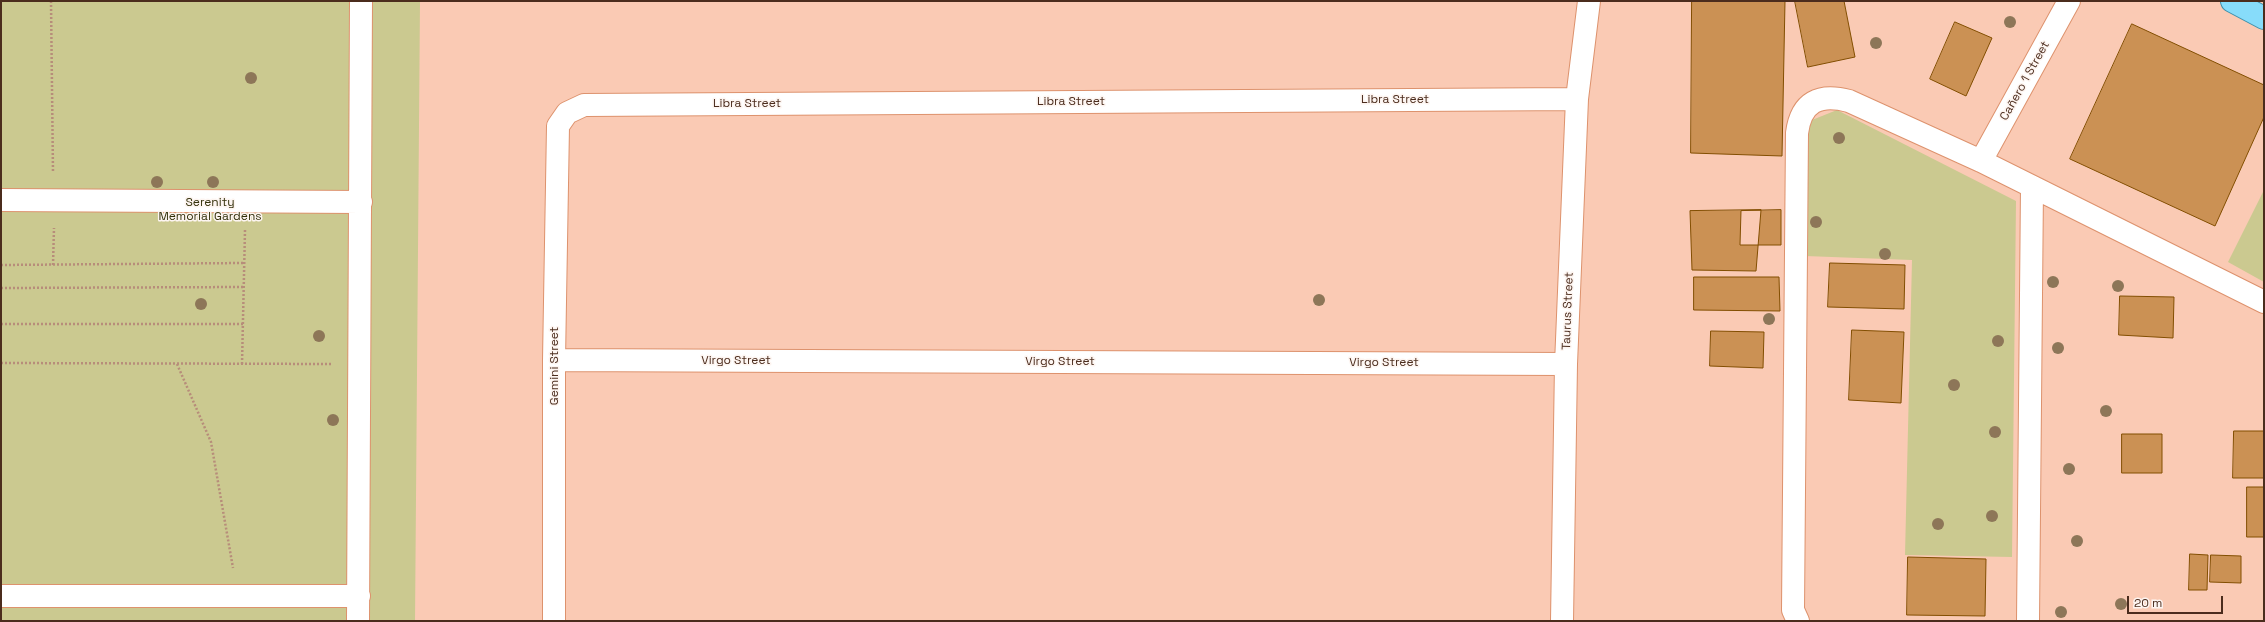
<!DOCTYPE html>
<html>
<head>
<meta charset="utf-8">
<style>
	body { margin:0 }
	#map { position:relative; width:2265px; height:622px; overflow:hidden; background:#facab4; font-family:"Space Grotesk",sans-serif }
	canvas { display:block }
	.frame { position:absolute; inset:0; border:2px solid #4b2c1d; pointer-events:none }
	.scale { position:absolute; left:2127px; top:596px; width:96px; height:18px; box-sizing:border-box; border:2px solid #4b2c1d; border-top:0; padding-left:5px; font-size:12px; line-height:14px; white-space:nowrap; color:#4b2c1d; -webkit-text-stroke:3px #fdf5f1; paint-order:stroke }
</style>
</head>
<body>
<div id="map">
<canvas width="2265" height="622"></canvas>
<div class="frame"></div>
<div class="scale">20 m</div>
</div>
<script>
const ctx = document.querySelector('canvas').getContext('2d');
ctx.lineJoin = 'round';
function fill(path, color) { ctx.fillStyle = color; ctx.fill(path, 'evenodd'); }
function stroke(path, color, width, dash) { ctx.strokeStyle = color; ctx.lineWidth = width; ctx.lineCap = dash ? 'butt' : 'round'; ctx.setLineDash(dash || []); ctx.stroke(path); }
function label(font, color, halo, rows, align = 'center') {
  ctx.font = font + ' "Space Grotesk",sans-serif'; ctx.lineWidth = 3; ctx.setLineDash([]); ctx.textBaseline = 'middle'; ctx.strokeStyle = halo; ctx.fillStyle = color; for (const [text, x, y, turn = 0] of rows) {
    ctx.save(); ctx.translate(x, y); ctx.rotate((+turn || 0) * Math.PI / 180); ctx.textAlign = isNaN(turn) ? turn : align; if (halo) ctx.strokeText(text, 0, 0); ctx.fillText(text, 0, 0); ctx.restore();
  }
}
fill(new Path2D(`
	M1 1H420L415 621H1Z
	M1837 110 2016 201 2012 557 1905 555 1912 260 1805 256 1807 122Z
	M2264 190V282L2228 262Z`), '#cbc990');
const building = new Path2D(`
	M1692 1H1785L1782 156 1691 153Z
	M1795 1H1844L1855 57 1808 67Z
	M1955 22 1992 38 1966 96 1930 79Z
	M2132 24 2264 85V117L2215 226 2070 159Z
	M1761 210 1756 271 1692 270 1690 211Z
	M1781 210V245H1740L1741 211Z
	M1830 263 1905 265 1904 309 1828 307Z
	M1694 277H1779L1780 311 1694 310Z
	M2120 296 2174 297 2173 338 2119 335Z
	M1852 330 1904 332 1901 403 1849 400Z
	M1711 331 1764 332 1763 368 1710 366Z
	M2234 431H2264V478H2233Z
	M2122 434H2162V473H2122Z
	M2247 487H2264V537H2247Z
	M2190 554 2208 555 2207 590H2189Z
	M2211 555 2241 556V583L2210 582Z
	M1908 557 1986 559 1985 616 1907 615Z`);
fill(building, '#cb9154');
stroke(building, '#824e01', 1);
const minor = new Path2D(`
	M1981 161 2069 1
	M1 200 361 202
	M554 360 1566 364
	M1 596H359
	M358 621 361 1
	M554 621V360L558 126 567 113 584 105 1577 99
	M1562 621 1566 364 1577 99 1589 1
	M1798 621 1793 610 1797 133C1801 102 1819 93 1849 101L1981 161 2264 302
	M2028 621 2032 187`);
const major = new Path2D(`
	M2232 1 2264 18`);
stroke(minor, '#dd926d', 24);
stroke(major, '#3e8faa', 24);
stroke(new Path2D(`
	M51 1 53 173
	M1 265 244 263
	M53 265 54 228
	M1 288 244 287
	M1 324H243
	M1 363 332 364
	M177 364 211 442 233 568
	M242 364 245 230`), '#b78d7a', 2.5, [2, 2]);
stroke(minor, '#fff', 22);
stroke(major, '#87dcfa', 22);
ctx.fillStyle = '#8d7658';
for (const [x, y] of [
	[2010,22],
	[1876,43],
	[251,78],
	[1839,138],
	[157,182],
	[213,182],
	[1816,222],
	[1885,254],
	[2053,282],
	[2118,286],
	[1319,300],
	[201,304],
	[1769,319],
	[319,336],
	[1998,341],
	[2058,348],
	[1954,385],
	[2106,411],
	[333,420],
	[1995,432],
	[2069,469],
	[1992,516],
	[1938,524],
	[2077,541],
	[2121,604],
	[2061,612]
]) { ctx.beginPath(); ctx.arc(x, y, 6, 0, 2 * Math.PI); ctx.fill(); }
label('12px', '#4b2c1d', '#fdf5f1', [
	["Cañero 1 Street",2025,81,-61],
	["Libra Street",1395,100],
	["Libra Street",1071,102],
	["Libra Street",747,104],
	["Taurus Street",1568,311,-88],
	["Virgo Street",736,361],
	["Virgo Street",1060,362],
	["Virgo Street",1384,363],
	["Gemini Street",555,366,-90]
]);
label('12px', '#34320c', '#fdf5f1', [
	["Serenity",210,203],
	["Memorial Gardens",210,217]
]);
</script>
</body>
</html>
